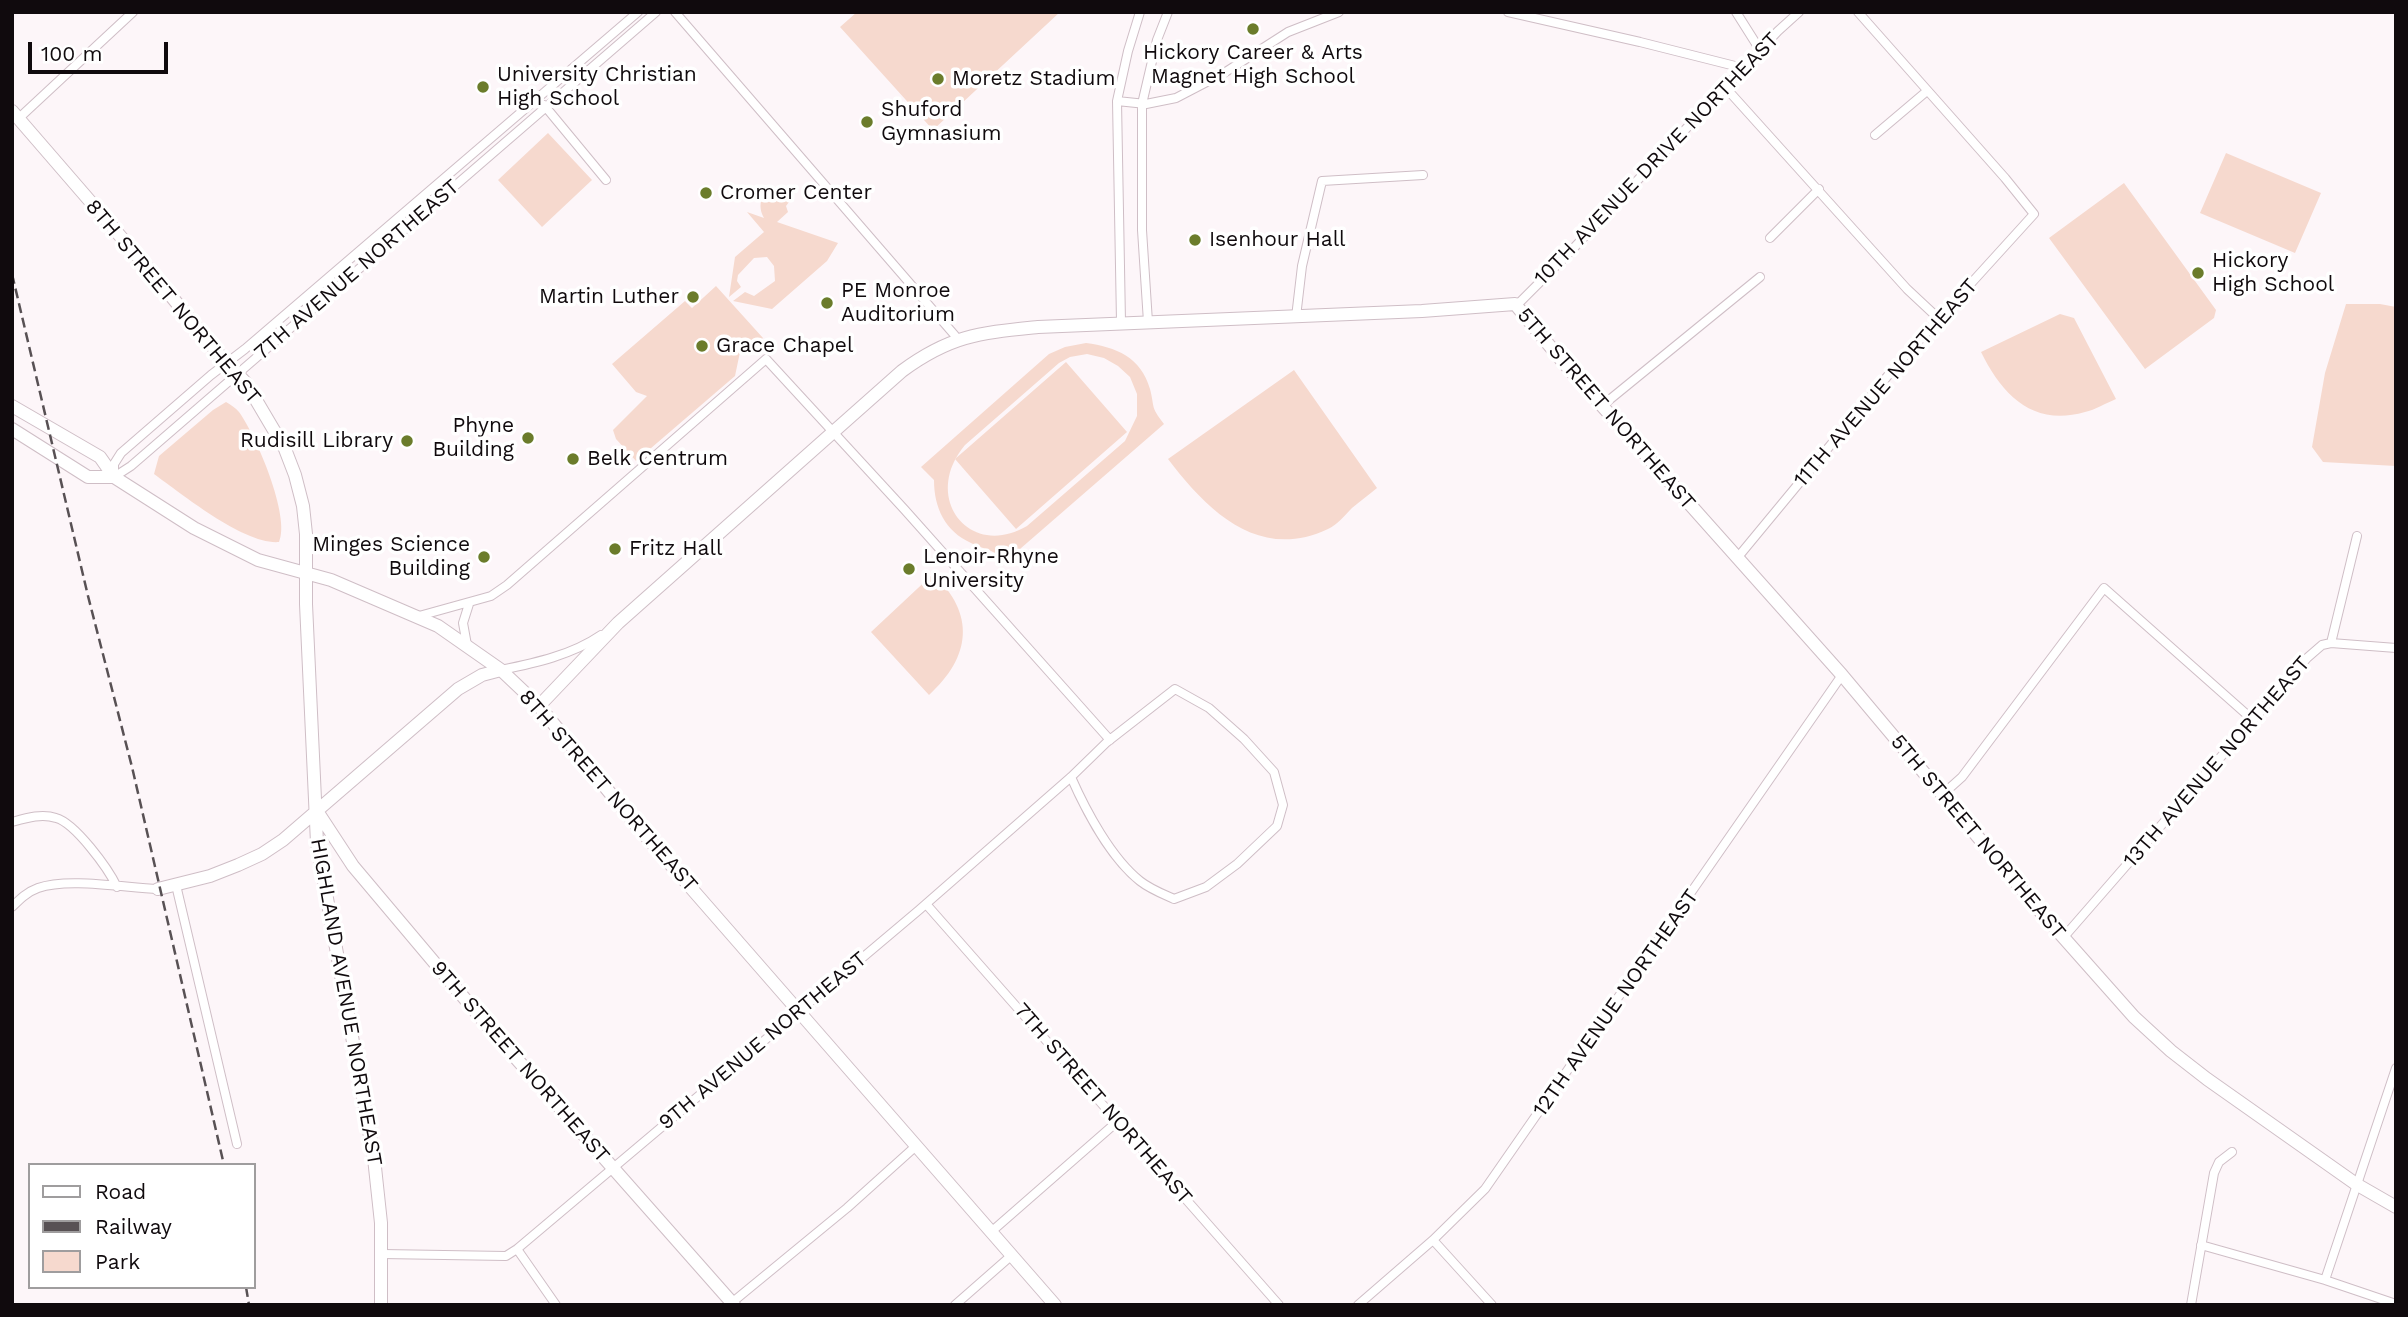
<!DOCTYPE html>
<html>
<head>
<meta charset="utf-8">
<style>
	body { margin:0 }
	#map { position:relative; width:2408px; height:1317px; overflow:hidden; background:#fdf6f9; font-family:"Work Sans",sans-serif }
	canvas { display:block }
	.frame { position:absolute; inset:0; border:14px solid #100a0d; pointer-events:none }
	.legend { position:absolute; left:28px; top:1163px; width:228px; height:126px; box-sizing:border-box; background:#fff; border:2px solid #9f9d9e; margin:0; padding:9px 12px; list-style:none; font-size:21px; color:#100a0d }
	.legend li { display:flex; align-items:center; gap:14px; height:35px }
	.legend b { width:35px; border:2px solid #9f9d9e }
	.scale { position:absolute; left:28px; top:42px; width:140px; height:32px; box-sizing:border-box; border:4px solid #100a0d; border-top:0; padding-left:9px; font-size:21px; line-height:24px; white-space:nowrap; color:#100a0d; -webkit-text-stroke:5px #fff; paint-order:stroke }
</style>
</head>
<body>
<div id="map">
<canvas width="2408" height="1317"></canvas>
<div class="frame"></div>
<ul class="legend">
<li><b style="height:9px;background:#fff"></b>Road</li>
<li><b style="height:9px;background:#585154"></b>Railway</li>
<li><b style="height:19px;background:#f6d9ce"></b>Park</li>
</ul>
<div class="scale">100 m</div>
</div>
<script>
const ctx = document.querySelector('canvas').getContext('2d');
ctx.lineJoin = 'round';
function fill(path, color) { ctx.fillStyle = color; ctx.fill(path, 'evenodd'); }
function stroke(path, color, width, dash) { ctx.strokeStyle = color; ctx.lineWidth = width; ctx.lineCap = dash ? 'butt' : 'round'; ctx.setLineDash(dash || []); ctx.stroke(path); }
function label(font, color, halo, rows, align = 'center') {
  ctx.font = font + ' "Work Sans",sans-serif'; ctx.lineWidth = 7; ctx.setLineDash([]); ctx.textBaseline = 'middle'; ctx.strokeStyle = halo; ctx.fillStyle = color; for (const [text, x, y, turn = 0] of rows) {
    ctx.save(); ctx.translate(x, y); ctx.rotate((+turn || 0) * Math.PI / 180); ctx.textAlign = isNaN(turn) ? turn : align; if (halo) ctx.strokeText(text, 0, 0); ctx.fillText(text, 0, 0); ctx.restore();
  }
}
fill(new Path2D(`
	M857 12H1060L933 130 840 27Z
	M548 133 592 180 542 227 498 180Z
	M2226 153 2321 193 2295 253 2200 213Z
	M2124 183 2216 310 2214 318 2145 369 2049 238Z
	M772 191 784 195 789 202 786 206 788 212 777 222 838 243 827 261 772 309 733 301 745 292 754 296 775 281 774 266 767 257 754 258 738 275 737 281 741 287 729 297 735 257 764 232 747 212 764 218C759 209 760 203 763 193Z
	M716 286 763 338 747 352H740L735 376 636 461 616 439 613 430 647 396 636 392 612 364 685 301 692 308Z
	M2346 304H2380L2396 307V466L2323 462 2312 447 2325 373Z
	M2060 314 2074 318 2116 399C2106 403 2095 410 2085 412 2033 427 2002 395 1981 352Z
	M1086 343C1116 347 1141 357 1150 389 1155 408 1150 406 1164 424L1005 562C992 548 988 551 971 543 945 531 934 508 934 480L921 467 1049 354 1065 347ZM1087 354 1104 358 1118 366 1130 377 1137 394V416L1125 441 1027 526C969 560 921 497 965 445L1059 363 1070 357Z
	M1066 362 1127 432 1016 529 955 459Z
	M1294 370 1377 488C1369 495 1360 501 1352 508 1345 515 1337 525 1328 529 1258 562 1207 510 1168 459Z
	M226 402C231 405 236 408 239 412 256 435 291 517 279 542 245 545 183 495 154 474L159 456 213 410Z
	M933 574C976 614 971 657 929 695L871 632Z`), '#f6d9ce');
const street = new Path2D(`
	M675 12 958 339
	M1508 12 1640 42 1743 68
	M1736 12 1760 50
	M1725 87 1907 289 1938 318
	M1117 101 1146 104 1176 98 1224 73 1288 32 1339 12
	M544 105 606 180
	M18 119 133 12
	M1875 135 1927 91
	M1770 238 1819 189
	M1515 304 1520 302 1569 253 1778 31 1799 12
	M1296 317 1302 266 1322 181 1423 175
	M1121 322 1117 101 1128 51 1140 12
	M1148 322 1142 230V104L1157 40 1168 12
	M1603 405 1760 277
	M114 476V464L121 453 211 375 245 349 638 12
	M114 477 131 466 656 12
	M1738 557 1895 367 2034 214 2005 178 1858 12
	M419 616 491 596 507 585 766 359 904 509 1110 740
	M2331 643 2396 648
	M467 645 463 623 469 604
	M501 670C535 663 572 655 601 635
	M1943 794 1962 777 2104 588 2253 720
	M12 822C26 818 42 813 56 818 75 823 108 868 117 887
	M176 885 237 1144
	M926 904 1279 1305
	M12 907C20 899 27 892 38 888 68 877 126 888 158 889
	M2063 938 2307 658 2322 645 2331 643 2357 536
	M991 1232 1118 1121
	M1433 1240 1492 1305
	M2201 1245 2325 1280 2396 1304
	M517 1249 556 1305
	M382 1254 506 1256 517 1249 919 910 1071 777 1107 742 1175 689 1209 708 1244 739 1274 772 1283 805 1277 826 1237 864 1206 887 1174 899C1163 894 1150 889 1140 881 1111 858 1086 811 1071 777
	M2325 1280 2396 1068
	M729 1305 847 1208 916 1146
	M955 1305 1012 1255
	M1358 1305 1433 1240 1485 1189 1842 675
	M2191 1305 2214 1173 2219 1162 2232 1152`);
const secondary = new Path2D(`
	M12 111 153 274 217 352 246 383 285 449 295 475 303 506 306 534V604L317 843 374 1158 381 1223V1305
	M12 406 100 457 114 477
	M12 429 88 477H114L194 528 258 560 331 580 438 626 501 670 539 706 637 826 1055 1305
	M539 706 618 623 902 371C951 335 980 333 1038 327L1422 311 1515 304 1563 362 1842 675 2040 911 2134 1017 2171 1051 2207 1079 2356 1184 2396 1207
	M317 811 353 866 492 1031 734 1305
	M158 889 210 876 238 865 262 854 283 840 458 689 482 675 501 670`);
stroke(street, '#cfbec6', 10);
stroke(secondary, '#cfbec6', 14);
stroke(street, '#fff', 8);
stroke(secondary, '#fff', 12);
stroke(new Path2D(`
	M12 274 88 596 132 767 224 1165
	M246 1287 249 1305`), '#585154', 2.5, [10, 5]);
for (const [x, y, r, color] of [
	[1253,29,7,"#6b7c2b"],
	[938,79,7,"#6b7c2b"],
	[483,87,7,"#6b7c2b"],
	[867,122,7,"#6b7c2b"],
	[706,193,7,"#6b7c2b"],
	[1195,240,7,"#6b7c2b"],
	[2198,273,7,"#6b7c2b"],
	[693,297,7,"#6b7c2b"],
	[827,303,7,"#6b7c2b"],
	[702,346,7,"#6b7c2b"],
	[528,438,7,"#6b7c2b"],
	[407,441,7,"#6b7c2b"],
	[573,459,7,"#6b7c2b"],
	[615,549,7,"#6b7c2b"],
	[484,557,7,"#6b7c2b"],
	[909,569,7,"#6b7c2b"]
]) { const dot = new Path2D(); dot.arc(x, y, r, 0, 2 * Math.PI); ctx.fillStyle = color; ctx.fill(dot); stroke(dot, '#fff', 2.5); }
label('21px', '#100a0d', '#fff', [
	["Hickory Career & Arts",1253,53,"center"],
	["Magnet High School",1253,77,"center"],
	["University Christian",497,75],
	["High School",497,99],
	["Moretz Stadium",952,79],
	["Shuford",881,110],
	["Gymnasium",881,134],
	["Cromer Center",720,193],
	["Isenhour Hall",1209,240],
	["Hickory",2212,261],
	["High School",2212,285],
	["PE Monroe",841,291],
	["Auditorium",841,315],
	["Martin Luther",679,297,"right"],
	["Grace Chapel",716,346],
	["Phyne",514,426,"right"],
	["Building",514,450,"right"],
	["Rudisill Library",393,441,"right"],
	["Belk Centrum",587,459],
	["Minges Science",470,545,"right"],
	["Building",470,569,"right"],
	["Fritz Hall",629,549],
	["Lenoir-Rhyne",923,557],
	["University",923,581]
], 'left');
label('21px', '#100a0d', '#fff', [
	["10TH AVENUE DRIVE NORTHEAST",1657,159,-46],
	["7TH AVENUE NORTHEAST",357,270,-41],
	["8TH STREET NORTHEAST",173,302,50],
	["11TH AVENUE NORTHEAST",1886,383,-49],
	["5TH STREET NORTHEAST",1606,409,49],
	["13TH AVENUE NORTHEAST",2217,762,-49],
	["8TH STREET NORTHEAST",608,791,49],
	["5TH STREET NORTHEAST",1978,837,50],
	["HIGHLAND AVENUE NORTHEAST",346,1002,80],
	["12TH AVENUE NORTHEAST",1616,1003,-55],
	["9TH AVENUE NORTHEAST",763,1041,-40],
	["9TH STREET NORTHEAST",520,1062,49],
	["7TH STREET NORTHEAST",1103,1104,49]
]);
</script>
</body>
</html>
